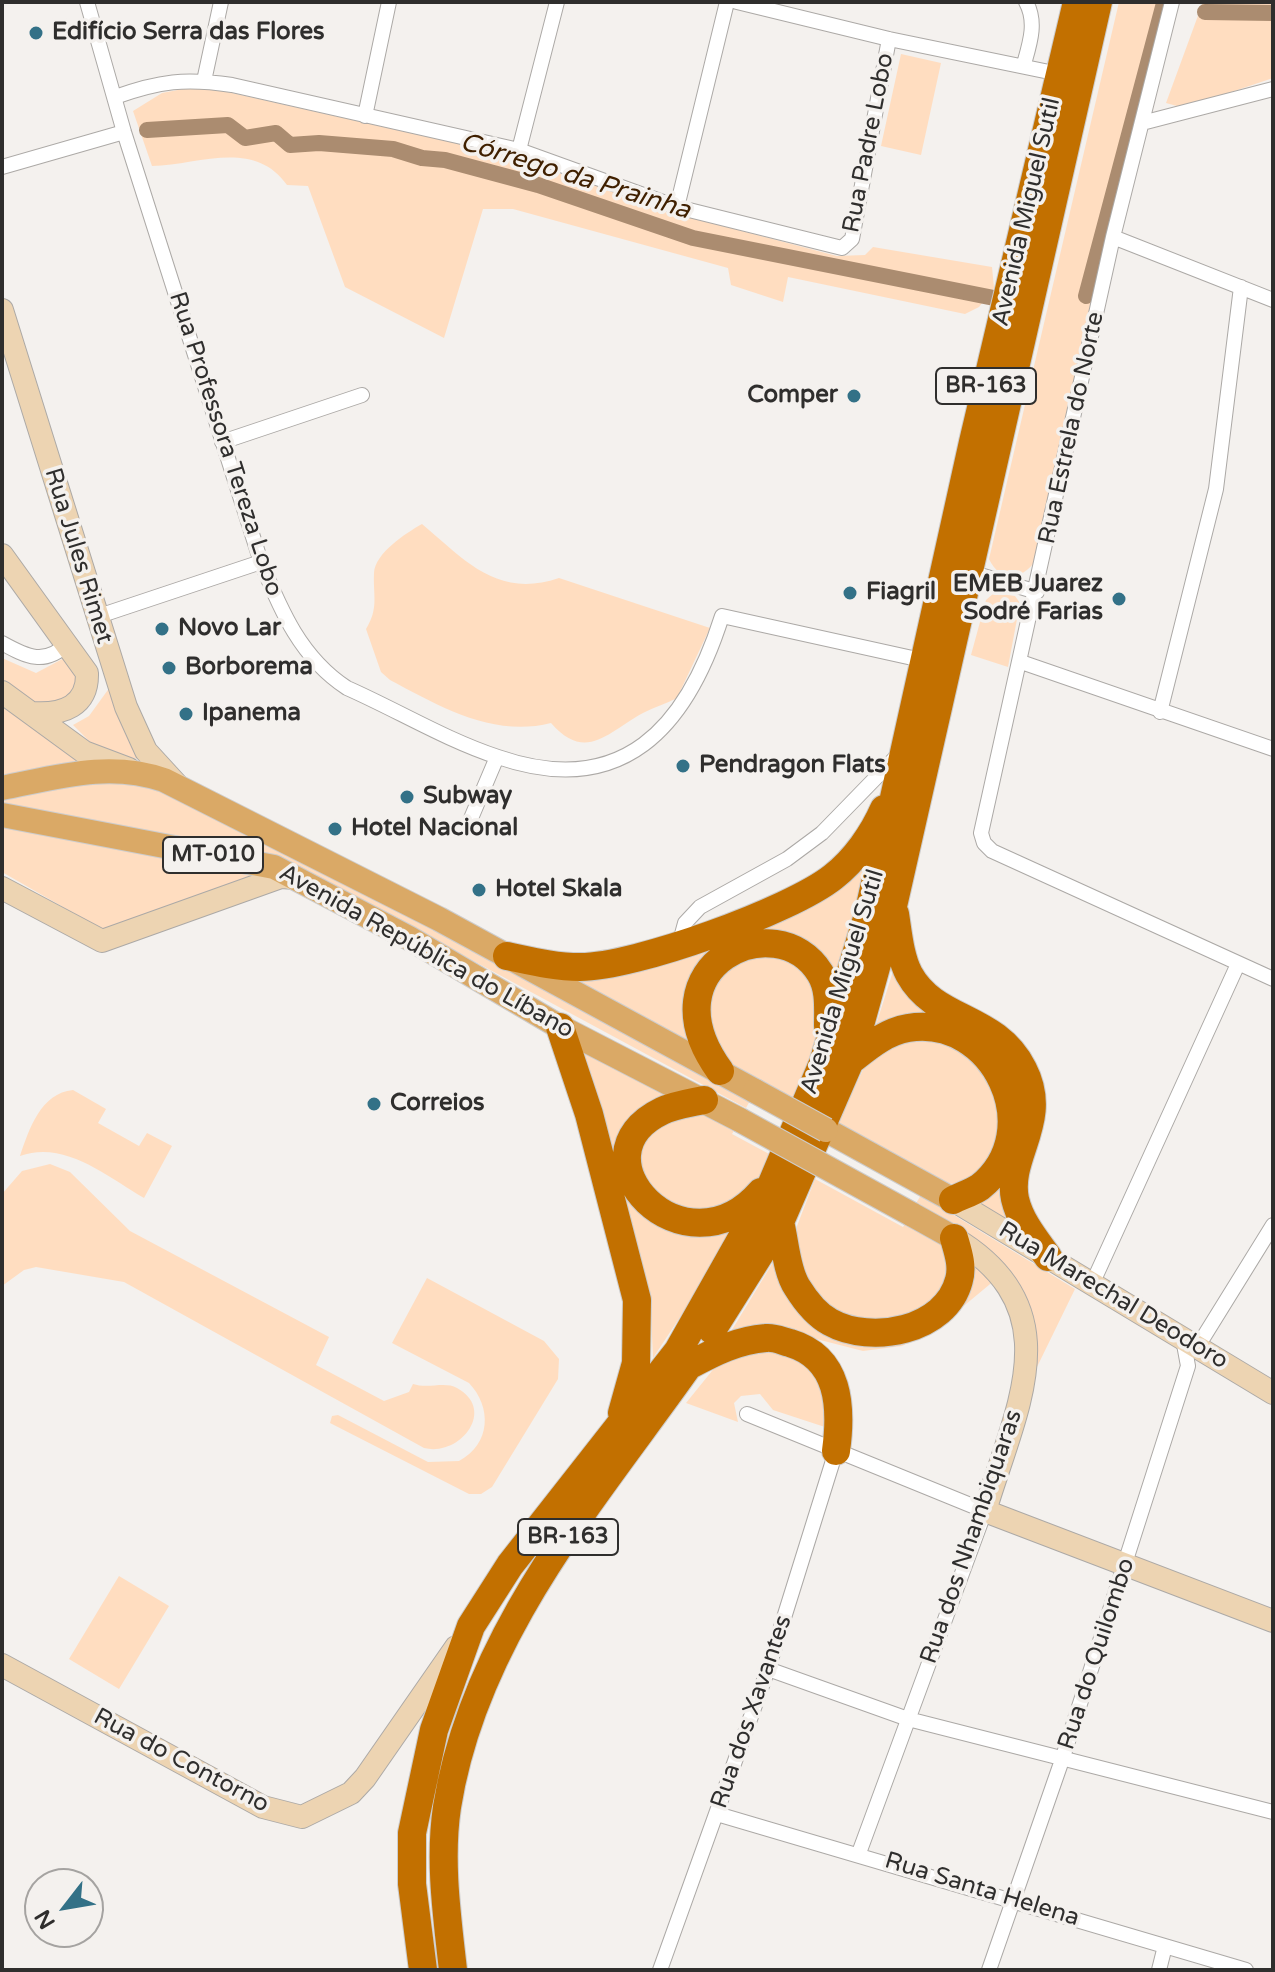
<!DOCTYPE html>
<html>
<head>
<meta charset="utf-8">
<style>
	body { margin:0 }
	#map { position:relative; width:1275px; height:1972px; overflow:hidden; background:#f4f1ee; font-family:"Varela Round",sans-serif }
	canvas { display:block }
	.frame { position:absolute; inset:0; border:4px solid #2f2e2d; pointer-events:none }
	.north { position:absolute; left:24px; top:1868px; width:80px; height:80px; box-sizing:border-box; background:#f4f1ee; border:2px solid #a5a3a1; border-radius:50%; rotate:239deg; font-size:22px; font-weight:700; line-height:32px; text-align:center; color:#2f2e2d }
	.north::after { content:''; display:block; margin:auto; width:28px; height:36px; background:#337187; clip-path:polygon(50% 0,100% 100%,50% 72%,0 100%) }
</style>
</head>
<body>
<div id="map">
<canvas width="1275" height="1972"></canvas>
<div class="frame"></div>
<div class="north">N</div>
</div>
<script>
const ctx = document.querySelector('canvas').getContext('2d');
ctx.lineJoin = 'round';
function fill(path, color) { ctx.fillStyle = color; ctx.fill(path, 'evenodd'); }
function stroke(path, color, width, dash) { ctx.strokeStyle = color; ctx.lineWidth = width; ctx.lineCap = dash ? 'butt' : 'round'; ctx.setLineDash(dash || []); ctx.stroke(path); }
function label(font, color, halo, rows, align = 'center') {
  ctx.font = font + ' "Varela Round",sans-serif'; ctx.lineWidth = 7; ctx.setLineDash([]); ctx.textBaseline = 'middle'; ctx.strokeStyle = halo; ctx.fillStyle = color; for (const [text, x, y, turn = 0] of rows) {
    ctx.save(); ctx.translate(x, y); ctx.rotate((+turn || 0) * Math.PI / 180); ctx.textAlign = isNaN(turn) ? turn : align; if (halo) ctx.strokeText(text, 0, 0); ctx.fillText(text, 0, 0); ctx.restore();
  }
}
fill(new Path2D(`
	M1119 2H1166L1111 213 1036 560C1023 580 1000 583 989 559Z
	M1203 2H1273V78L1184 108 1166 103Z
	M901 54 941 63 921 155 881 146Z
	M188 88 219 90 491 151 712 223 837 256 865 255 873 247 992 267 994 288 979 307 965 314 788 277 783 302 731 285 728 268 513 209H483L444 338 345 287 308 186 287 185C254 138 198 165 152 166L133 111 162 93Z
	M422 524C465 560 497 599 559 578L710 628 677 698C666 704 654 707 643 713 608 732 586 763 551 723 493 738 439 706 390 680L381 672 366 629C379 608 373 596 374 573 375 553 406 533 422 524Z
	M994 593 1015 596 1020 603 1008 667 971 655 986 600Z
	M68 656 74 658 78 691 46 710 2 683V658L36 673Z
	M110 687 146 761 97 749 73 725 89 716Z
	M2 698 86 764 2 782Z
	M104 778 167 789 752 1097 746 1108 316 876 2 809V801Z
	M2 827 23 830 270 876 103 930 2 872Z
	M870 858 836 986 824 963 725 945 692 1050 558 974 601 975Z
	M781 950 816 981 823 1030 795 1099 758 1086 712 1051 705 1000 734 958Z
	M895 965 1003 1047 1025 1235 971 1202 1007 1167 993 1050 874 1031Z
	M914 1034 987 1060 1004 1134C981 1174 981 1194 930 1179L932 1174 838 1123 868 1059Z
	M582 1048 676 1097 649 1111 633 1196 734 1223 696 1293 653 1358 650 1292Z
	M73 1090 106 1109 98 1123 139 1146 147 1133 172 1146 144 1198C106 1176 65 1140 20 1156 29 1129 41 1093 73 1090Z
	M705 1112 736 1127 732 1134 771 1155 758 1183 718 1213 669 1208 638 1177 639 1144 665 1119Z
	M50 1164 70 1172 130 1231 329 1337 316 1365 384 1401 409 1392 413 1384C428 1389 445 1381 457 1388 497 1410 460 1457 424 1448L124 1282 36 1267 24 1270 2 1286V1194L22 1171Z
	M815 1179 903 1227 907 1221 947 1248 952 1263 944 1293 914 1317 860 1322 817 1299 796 1252 797 1226Z
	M921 1195 1075 1289 1036 1369C1042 1274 990 1246 915 1205Z
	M968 1255 995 1280 936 1329 902 1346 863 1351 789 1332 730 1333 775 1259 805 1311 907 1335Z
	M427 1278 544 1341 559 1359 558 1379 492 1487 481 1494H469L330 1423 332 1416 338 1415 428 1462 459 1461C491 1444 492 1407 469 1383L392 1343Z
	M765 1345 816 1362 831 1429 773 1410 760 1394 741 1396 734 1403 738 1422 686 1403 720 1361Z
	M119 1576 169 1606 119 1689 69 1659Z`), '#ffddc0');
stroke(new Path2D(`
	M1164 3V2`), '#ab8c70', 4);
stroke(new Path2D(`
	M1205 12 1273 13
	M147 130 228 125 245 138 276 133 290 145 319 143 393 149 422 158 445 160 538 185 693 238 994 298
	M1086 296 1164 3 1168 4`), '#ab8c70', 16);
const street = new Path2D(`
	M87 2 124 132 261 562C281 611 301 658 347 688 397 710 446 740 498 757 623 800 687 727 722 616L926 661
	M737 2 889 39 1059 74
	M1172 2 1113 237 981 833 984 843 992 851 1273 979
	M1024 64C1030 43 1037 22 1026 2
	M204 81 221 2
	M115 97C160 81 185 78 232 85L519 150 677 207 842 248 852 239 889 39
	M365 116 389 2
	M1142 123 1273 89
	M519 150 557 2
	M2 167 124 132
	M677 207 727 2
	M1113 237 1273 300
	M222 442 362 395
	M970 572 1037 592
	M96 617 261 562
	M2 643C27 657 45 666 68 643
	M1021 662 1273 749
	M1160 712 1216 489 1241 287
	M469 823 497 757
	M679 945 685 923 700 907 787 859 822 833 897 756
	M1093 1282 1238 964
	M1198 1346 1273 1225
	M747 1414 985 1511 859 1853
	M768 1669 908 1719 1273 1812
	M717 1814 1246 1970
	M660 1970 768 1669 836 1451
	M989 1970 1062 1760 1188 1366 1183 1339
	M1159 1970 1165 1946`);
const secondary = new Path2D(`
	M2 310 126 707 146 751 179 787
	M2 555 87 673C88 706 63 715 33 713
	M2 692 84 752 129 769
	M2 888 102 941 281 877 296 878
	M953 1200 1273 1393
	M954 1238C1073 1309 1016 1407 985 1511L1273 1621
	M2 1665 263 1807 302 1817 351 1793 365 1778 456 1647`);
const primary = new Path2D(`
	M2 788C58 777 109 761 164 780L439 919 755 1091
	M2 815 274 867 409 938 560 1027 740 1120
	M826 1130 953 1200
	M911 1214 954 1238`);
const highway = new Path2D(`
	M895 914C898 933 900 957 909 974 936 1023 995 1014 1023 1069 1050 1121 1006 1156 1015 1199 1020 1221 1035 1239 1048 1257
	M507 956C531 961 555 967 580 967 635 967 790 911 833 877 855 860 873 834 884 809
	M560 1027 589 1114 637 1300 636 1363 622 1413
	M850 1061C868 1047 885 1032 908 1028 994 1014 1050 1131 980 1187 973 1192 961 1196 953 1200
	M720 1071C643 965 777 903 820 973 830 989 828 1008 828 1026
	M704 1100C690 1103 675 1105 662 1111 568 1156 684 1280 761 1192
	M780 1222C785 1241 786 1270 797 1287 805 1300 817 1315 830 1322 871 1345 946 1331 959 1280 963 1266 958 1252 954 1238
	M712 1330 780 1222 850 1061 893 906 1098 2
	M690 1365C714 1352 738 1340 766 1338 774 1337 782 1341 790 1343 840 1358 842 1407 836 1451
	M423 1970 412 1884V1833L434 1730 471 1626 510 1565 678 1351 770 1188 823 1063 868 915 973 442 1077 2
	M453 1970C447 1916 439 1861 447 1807 474 1636 592 1502 689 1365`);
stroke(street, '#aca9a6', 16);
stroke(secondary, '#aca9a6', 24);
stroke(primary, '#cdcdcd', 26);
stroke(highway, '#cdcdcd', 30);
stroke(street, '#fff', 14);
stroke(secondary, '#edd4b2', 22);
stroke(primary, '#daa966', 24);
stroke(highway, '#c27000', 28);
const primaryBridge = new Path2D(`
	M755 1091 826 1130
	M740 1120 911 1214`);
stroke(primaryBridge, '#cdcdcd', 26, []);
stroke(primaryBridge, '#daa966', 24);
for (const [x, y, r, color] of [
	[36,33,8,"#337187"],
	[854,396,8,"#337187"],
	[850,593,8,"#337187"],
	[1119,599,8,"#337187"],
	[162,629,8,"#337187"],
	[169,668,8,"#337187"],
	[186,714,8,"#337187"],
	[683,766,8,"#337187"],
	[407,797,8,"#337187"],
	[335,829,8,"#337187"],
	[479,890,8,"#337187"],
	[374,1104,8,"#337187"]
]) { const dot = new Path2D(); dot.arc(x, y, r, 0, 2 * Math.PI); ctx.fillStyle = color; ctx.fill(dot); stroke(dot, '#f4f1ee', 3); }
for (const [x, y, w] of [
	[986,386,100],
	[213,855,100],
	[568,1537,100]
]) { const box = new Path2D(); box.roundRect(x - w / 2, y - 18, w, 36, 6); ctx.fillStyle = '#f4f1ee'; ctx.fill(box); stroke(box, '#2f2e2d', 2); }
label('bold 22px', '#2f2e2d', null, [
	["BR-163",986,386],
	["MT-010",213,855],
	["BR-163",568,1537]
]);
label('bold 24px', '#2f2e2d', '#f4f1ee', [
	["Edifício Serra das Flores",52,33],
	["Comper",838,396,"right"],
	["EMEB Juarez",1103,585,"right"],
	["Sodré Farias",1103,613,"right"],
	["Fiagril",866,593],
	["Novo Lar",178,629],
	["Borborema",185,668],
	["Ipanema",202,714],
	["Pendragon Flats",699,766],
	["Subway",423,797],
	["Hotel Nacional",351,829],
	["Hotel Skala",495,890],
	["Correios",390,1104]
], 'left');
label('24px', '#2f2e2d', '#f4f1ee', [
	["Rua Padre Lobo",869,143,-79],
	["Avenida Miguel Sutil",1027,212,-77],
	["Rua Estrela do Norte",1072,428,-78],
	["Rua Professora Tereza Lobo",225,444,72],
	["Rua Jules Rimet",78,556,73],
	["Avenida República do Líbano",426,952,29],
	["Avenida Miguel Sutil",843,982,-73],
	["Rua Marechal Deodoro",1113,1296,31],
	["Rua dos Nhambiquaras",972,1537,-71],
	["Rua do Quilombo",1097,1654,-72],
	["Rua dos Xavantes",752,1712,-71],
	["Rua do Contorno",181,1761,28],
	["Rua Santa Helena",982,1890,17]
]);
label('italic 26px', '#402000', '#f4f1ee', [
	["Córrego da Prainha",575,177,17]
]);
</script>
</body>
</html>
